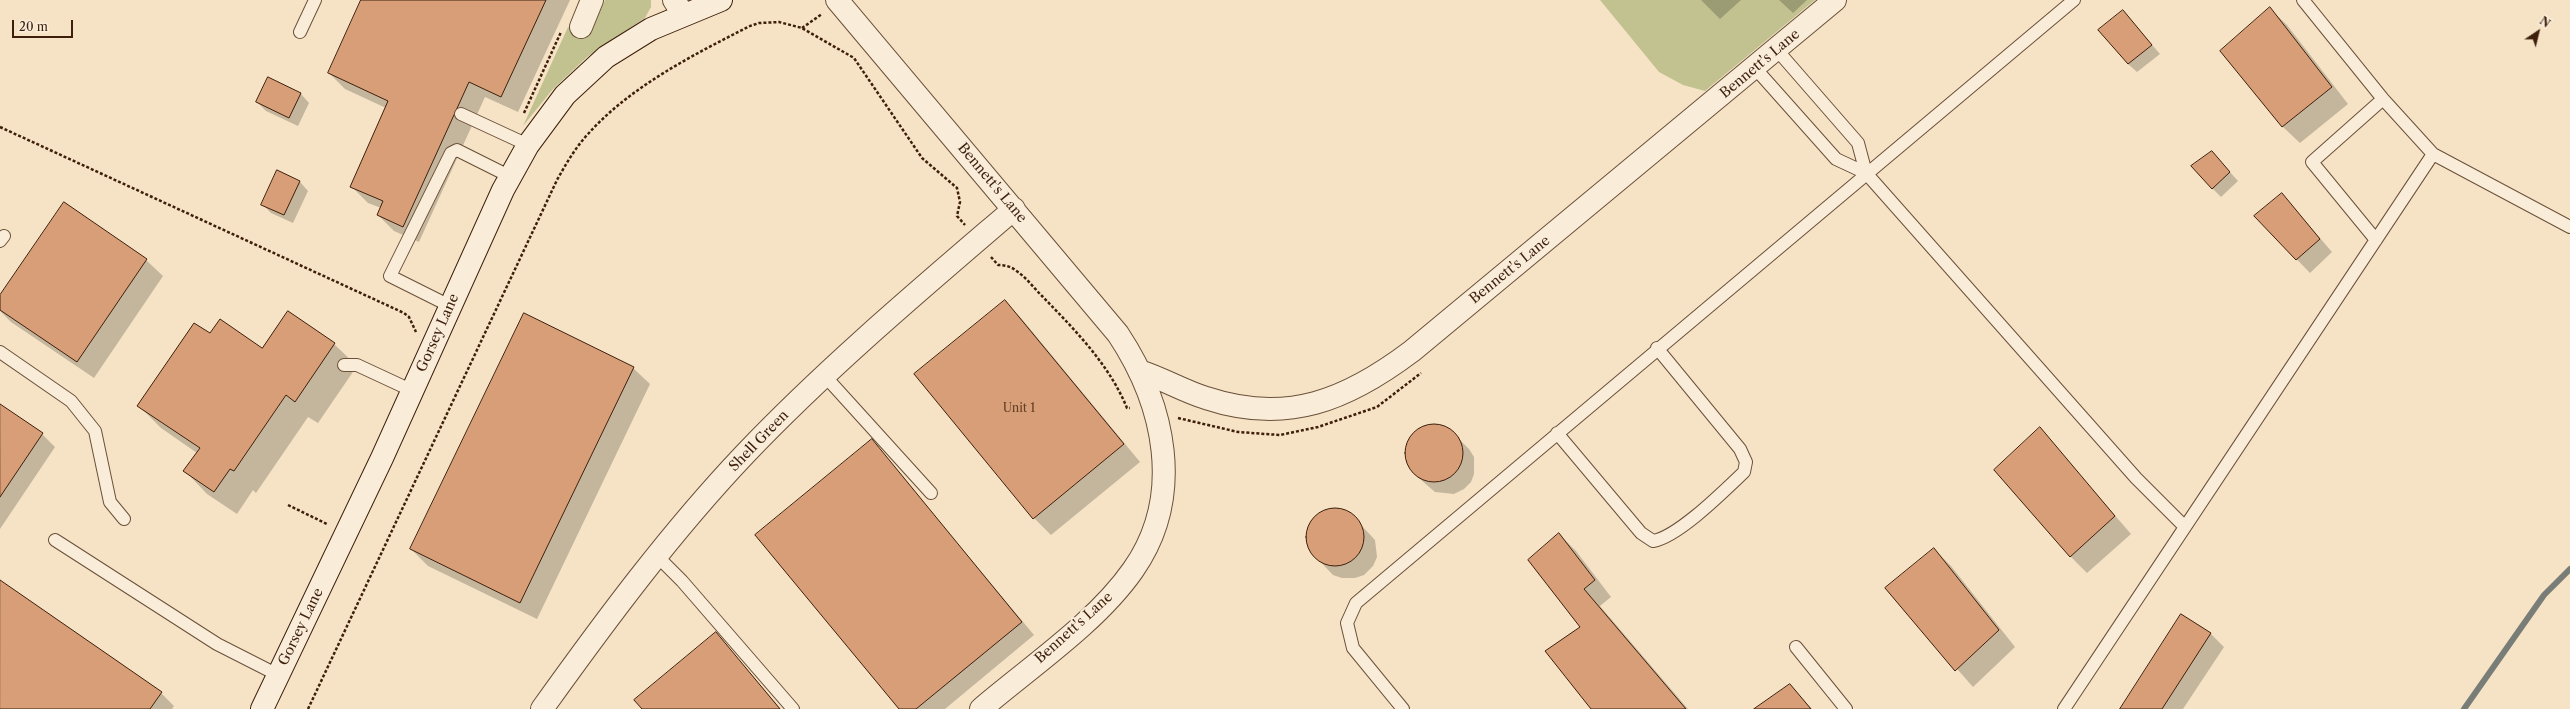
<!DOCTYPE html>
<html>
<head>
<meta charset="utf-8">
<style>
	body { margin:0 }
	#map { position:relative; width:2570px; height:709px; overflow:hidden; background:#f6e3c5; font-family:"Libre Caslon Text",serif }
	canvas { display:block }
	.north { position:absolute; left:2518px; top:12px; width:40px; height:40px; -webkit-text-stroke:3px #f9edd9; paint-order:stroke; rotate:35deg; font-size:11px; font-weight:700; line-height:16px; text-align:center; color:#3d1f0c }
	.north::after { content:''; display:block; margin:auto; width:14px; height:18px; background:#3d1f0c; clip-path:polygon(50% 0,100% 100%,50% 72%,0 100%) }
	.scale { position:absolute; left:12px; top:20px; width:61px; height:18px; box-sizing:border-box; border:2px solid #3d1f0c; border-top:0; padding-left:5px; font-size:12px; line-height:14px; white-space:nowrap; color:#3d1f0c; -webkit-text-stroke:3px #f9edd9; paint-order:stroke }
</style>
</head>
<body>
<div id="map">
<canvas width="2570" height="709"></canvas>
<div class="north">N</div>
<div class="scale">20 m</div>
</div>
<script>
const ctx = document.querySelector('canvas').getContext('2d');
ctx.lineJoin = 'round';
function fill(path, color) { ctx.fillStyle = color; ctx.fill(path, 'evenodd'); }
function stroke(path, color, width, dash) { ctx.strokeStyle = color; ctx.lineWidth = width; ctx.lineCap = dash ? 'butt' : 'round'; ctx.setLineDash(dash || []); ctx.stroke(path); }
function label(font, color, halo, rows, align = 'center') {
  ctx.font = font + ' "Libre Caslon Text",serif'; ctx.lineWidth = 4; ctx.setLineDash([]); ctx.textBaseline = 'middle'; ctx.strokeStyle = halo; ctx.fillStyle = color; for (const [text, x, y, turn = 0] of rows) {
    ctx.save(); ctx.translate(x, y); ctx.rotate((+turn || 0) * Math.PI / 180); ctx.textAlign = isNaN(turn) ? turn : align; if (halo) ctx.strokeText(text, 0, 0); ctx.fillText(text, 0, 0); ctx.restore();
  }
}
fill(new Path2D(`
	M605 0H651V7L645 18 587 57 553 89 523 126 568 27 588 37Z
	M1600 0H1815L1705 91 1683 85 1659 72Z`), '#c2c291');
fill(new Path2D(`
	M363 0H570L518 112 485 97 419 242 394 231 378 215 381 208 368 203 352 187 386 108 345 89 329 73Z
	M1701 0H1741L1720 19Z
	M1779 0H1807L1793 13Z
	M2270 9 2287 25 2348 104 2300 143 2283 127 2221 52Z
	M2123 11 2160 54 2137 72 2128 64Z
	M268 79 301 94 309 103 298 126 266 111 257 102Z
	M2212 152 2238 181 2221 197 2212 188Z
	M300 182 308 191 293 223 271 213 262 204Z
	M2282 194 2332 252 2310 273 2256 217Z
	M146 260 163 276 94 378 11 322 0 311V297Z
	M1004 301 1021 318 1140 462 1051 535 1034 518Z
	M288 312 334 344 357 366 318 423 308 417 256 493 253 490 237 514 207 494 185 471 197 453 161 428 139 406 211 335 263 349Z
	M633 368 650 384 537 619 428 566 411 549Z
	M0 406 42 434 55 447 0 529Z
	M1438 425 1456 436 1469 449 1474 457V474L1471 482 1464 489 1454 494 1435 492 1413 473 1407 461 1405 452 1410 437 1426 426Z
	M2040 429 2131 534 2087 573 2070 556Z
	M872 441 1034 635 945 709H900Z
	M1336 508 1349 512 1375 540 1377 557 1373 566 1364 575 1355 578H1342L1333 575 1310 551 1306 541 1307 531 1314 517 1327 509Z
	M1559 534 1576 551 1611 597 1600 606 1688 709H1593L1581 627Z
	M1934 549 1951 566 2015 647 1973 687 1886 588Z
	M0 581 161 693 174 706 172 709H0Z
	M2182 615 2211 634 2224 647 2183 709H2121Z
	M716 633 781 709H643Z
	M1790 685 1812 709H1766Z`), '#0003');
stroke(new Path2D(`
	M2464 709 2544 595 2570 569`), '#797d77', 6);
const building = new Path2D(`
	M361 0H546L501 97 469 82 403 227 377 215 383 201 350 187 388 101 328 73Z
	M2270 7 2332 87 2282 127 2220 51Z
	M2123 10 2152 45 2128 64 2098 30Z
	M268 77 301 93 289 118 256 102Z
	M2212 151 2230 172 2212 189 2191 166Z
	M277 170 300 181 284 215 261 205Z
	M2282 193 2320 239 2296 260 2254 216Z
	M64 202 147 259 77 362 0 310V295Z
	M1005 300 1124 444 1033 519 914 374Z
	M288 311 335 343 295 402 286 395 234 471 230 469 214 492 183 471 200 448 137 406 194 323 210 333 220 319 262 348Z
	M524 313 634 367 520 603 410 549Z
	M0 404 43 433 0 497Z
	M1405 453a29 29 0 1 1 58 0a29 29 0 1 1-58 0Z
	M2040 427 2115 516 2070 557 1994 470Z
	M872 439 1022 622 916 709H899L755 535Z
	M1306 537a29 29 0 1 1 58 0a29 29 0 1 1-58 0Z
	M1559 533 1595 580 1584 589 1686 709H1591L1545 651 1580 627 1528 560Z
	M1934 548 1999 630 1955 671 1885 588Z
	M0 580 162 692 150 709H0Z
	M2181 614 2211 633 2162 709H2120Z
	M716 632 780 709H642L634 700Z
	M1790 684 1811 709H1754Z`);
fill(building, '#d89e77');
stroke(building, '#3d1f0c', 1);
const lane = new Path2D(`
	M300 32 315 0
	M1777 50 1858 143 1866 173
	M1755 68 1836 159 1866 173 2136 478 2184 526
	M461 114 528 145
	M2433 154 2570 227
	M2376 240 2312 162 2383 99
	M0 241 4 236
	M450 306 390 276 451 153 457 150 511 177
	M0 352 71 401 95 431 110 502 124 519
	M344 365H357L413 391
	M824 375 931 493
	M1557 433 1641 533 1653 541C1678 537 1724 491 1744 472L1746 462 1740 449 1657 348
	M55 540 217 644 278 675
	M657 556 682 581 793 709
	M1796 647 1846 709
	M1403 709 1353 648 1347 623 1356 603 2074 0
	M2064 709 2433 154 2383 99 2303 0`);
const street = new Path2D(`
	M674 0 683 14
	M837 0 1118 334C1165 405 1185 496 1133 570 1096 623 1030 667 981 709
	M581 27 592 0
	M1139 371C1162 378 1183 391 1206 398 1287 425 1347 400 1412 351L1835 0
	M542 709C605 621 671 532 745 454 829 366 922 288 1014 209`);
const secondary = new Path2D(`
	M262 709 382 458 503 190 528 145 565 95 606 57 651 29 721 0`);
stroke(lane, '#6b503a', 14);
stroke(street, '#6b503a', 24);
stroke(secondary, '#3d1f0c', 24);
stroke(new Path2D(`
	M802 28 822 14
	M524 113 561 32
	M0 127 404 313 409 317 416 332
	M991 257 998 265C1004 265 1010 266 1015 270 1025 276 1033 287 1042 296 1074 329 1109 364 1127 408H1130
	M1178 418 1238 432 1280 435 1318 427 1377 407 1421 373
	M288 505 327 524
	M308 709 557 180C566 164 575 148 588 134 631 86 693 55 750 26L759 23 779 22 802 28 854 58 922 158 957 188 960 202 957 216 965 225`), '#3d1f0c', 2.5, [3, 2]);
stroke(lane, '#f9edd9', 12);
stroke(street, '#f9edd9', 22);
stroke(secondary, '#f9edd9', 22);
label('12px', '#643f27', null, [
	["Unit 1",1019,409]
]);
label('14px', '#3d1f0c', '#f9edd9', [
	["Bennett's Lane",1760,64,-40],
	["Bennett's Lane",992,183,50],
	["Bennett's Lane",1510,270,-39],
	["Gorsey Lane",438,333,-66],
	["Shell Green",759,441,-46],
	["Gorsey Lane",301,627,-64],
	["Bennett's Lane",1074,628,-42]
]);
</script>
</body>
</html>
